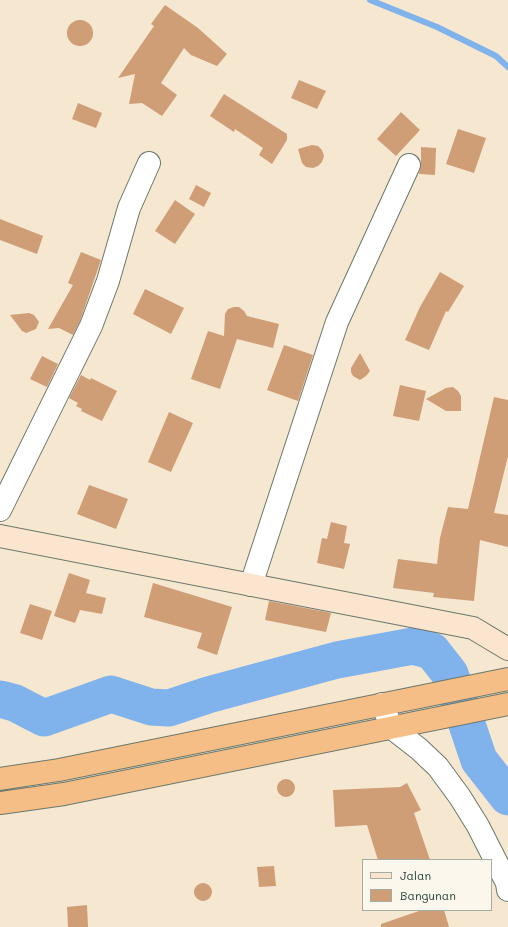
<!DOCTYPE html>
<html>
<head>
<meta charset="utf-8">
<style>
	body { margin:0 }
	#map { position:relative; width:508px; height:927px; overflow:hidden; background:#f6e7d1; font-family:Mali,sans-serif }
	canvas { display:block }
	.legend { position:absolute; left:362px; top:859px; width:130px; height:52px; box-sizing:border-box; background:#fbf7ec; border:1px solid #a3ada2; margin:0; padding:5px 7px; list-style:none; font-size:12px; color:#1f3d34 }
	.legend li { display:flex; align-items:center; gap:8px; height:20px }
	.legend b { width:20px; border:1px solid #a3ada2 }
</style>
</head>
<body>
<div id="map">
<canvas width="508" height="927"></canvas>
<ul class="legend">
<li><b style="height:5px;background:#fbe5cf"></b>Jalan</li>
<li><b style="height:11px;background:#cf9d76"></b>Bangunan</li>
</ul>
</div>
<script>
const ctx = document.querySelector('canvas').getContext('2d');
ctx.lineJoin = 'round';
function stroke(path, color, width, dash) { ctx.strokeStyle = color; ctx.lineWidth = width; ctx.lineCap = dash ? 'butt' : 'round'; ctx.setLineDash(dash || []); ctx.stroke(path); }
function fill(path, color) { ctx.fillStyle = color; ctx.fill(path, 'evenodd'); }
stroke(new Path2D(`
	M370 0 437 27 496 56 508 67`), '#80b2ec', 6);
stroke(new Path2D(`
	M0 699 15 703 44 718 111 694 151 707 169 708 208 695 337 660 413 646 432 651 450 674 479 760 508 797`), '#80b2ec', 37);
fill(new Path2D(`
	M165 5 198 28 227 54 217 66 191 55 184 48 161 83 177 95 162 116 142 103 129 104 135 74 118 78 154 26 151 24Z
	M67 33a13 13 0 1 1 26 0a13 13 0 1 1-26 0Z
	M299 80 326 91 317 109 291 98Z
	M224 94 287 134V140L272 164 259 155 263 148 235 129 234 132 210 116Z
	M78 103 102 113 96 128 72 119Z
	M401 112 420 130 396 156 377 139Z
	M458 129 486 138 474 173 446 164Z
	M312 145 318 146 322 150 324 156 322 162 318 166 313 168 306 167 302 163 298 149Z
	M421 147 436 148 435 175 419 174 421 164Z
	M196 185 211 193 204 207 189 199Z
	M175 200 195 214 175 244 155 231Z
	M0 219 43 236 37 254 0 240Z
	M81 252 101 260 80 321 73 335 59 328 48 329 73 285 68 283Z
	M440 272 464 286 448 312 446 311 429 350 405 340 420 307Z
	M145 289 184 308 171 334 133 314Z
	M234 307H239L244 311 247 316 279 324 273 348 237 339 220 389 191 379 208 331 224 336 225 314 228 309Z
	M29 313 34 315 39 322 36 329 26 333 22 331 10 315Z
	M284 345 313 355 298 401 267 390Z
	M360 353 370 371 366 376 360 380 353 376 351 372V368Z
	M42 356 58 364 47 387 30 379Z
	M81 375 90 380 91 378 117 391 102 421 81 411 82 409 76 406 78 403 69 398Z
	M400 385 426 391 419 421 393 416Z
	M453 387 458 391 461 396V411H446L426 399 446 388Z
	M494 397 508 400V456L494 513 508 515V547L480 540 474 601 433 597 434 593 393 588 398 559 437 564 440 538 448 507 468 509Z
	M169 412 193 423 171 472 148 462Z
	M89 485 128 499 116 529 77 514Z
	M331 522 347 526 344 543 350 544 344 569 317 563 322 538 327 539Z
	M69 573 90 580 86 593 106 598 102 614 80 610 75 623 54 616Z
	M153 583 232 607 217 655 197 648 202 633 144 617Z
	M269 601 331 613 326 632 265 620Z
	M30 604 52 611 42 640 20 633Z
	M277 788a9 9 0 1 1 18 0a9 9 0 1 1-18 0Z
	M407 783 421 810 414 813 430 860H378L367 825 335 827 333 790 400 787Z
	M274 866 276 886 259 887 257 867Z
	M194 892a9 9 0 1 1 18 0a9 9 0 1 1-18 0Z
	M87 905 88 927H68L67 907Z
	M422 910H444L449 927H381V924Z`), '#cf9d76');
const street = new Path2D(`
	M0 510 91 326 108 281 129 208 149 163
	M251 585 337 322 409 165
	M382 704 392 728 419 749 438 767 460 797 478 826 507 883 508 890`);
const secondary = new Path2D(`
	M0 536 473 628 508 649`);
const highway = new Path2D(`
	M0 779 59 770 508 679
	M0 803 64 794 508 704`);
stroke(street, '#6a786b', 24);
stroke(secondary, '#6a786b', 24);
stroke(highway, '#6a786b', 24);
stroke(street, '#fff', 22);
stroke(secondary, '#fbe5cf', 22);
stroke(highway, '#f6be87', 22);
</script>
</body>
</html>
